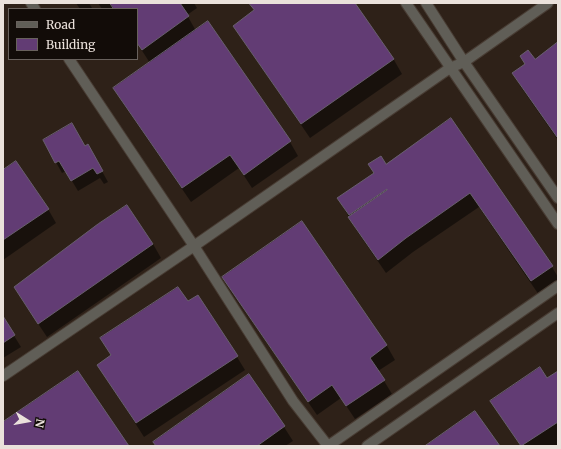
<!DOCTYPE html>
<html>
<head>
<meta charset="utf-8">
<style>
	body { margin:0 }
	#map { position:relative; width:561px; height:449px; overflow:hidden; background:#2e2118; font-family:Merriweather,serif }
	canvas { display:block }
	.frame { position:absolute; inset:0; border:4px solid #eae1db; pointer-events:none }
	.legend { position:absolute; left:8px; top:8px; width:130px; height:52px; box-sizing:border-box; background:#120c08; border:1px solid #68615c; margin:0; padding:5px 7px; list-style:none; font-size:12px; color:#eae1db }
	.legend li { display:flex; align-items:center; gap:8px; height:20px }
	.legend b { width:20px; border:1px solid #68615c }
	.north { position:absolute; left:8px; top:401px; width:40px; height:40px; -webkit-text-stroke:3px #120c08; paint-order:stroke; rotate:101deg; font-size:11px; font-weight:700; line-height:16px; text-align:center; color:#eae1db }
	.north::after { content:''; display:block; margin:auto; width:14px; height:18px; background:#eae1db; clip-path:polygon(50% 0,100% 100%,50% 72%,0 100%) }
</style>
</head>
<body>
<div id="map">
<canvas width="561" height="449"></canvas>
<div class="frame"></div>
<ul class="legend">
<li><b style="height:5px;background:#605e57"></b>Road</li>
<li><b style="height:11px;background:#623c74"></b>Building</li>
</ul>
<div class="north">N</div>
</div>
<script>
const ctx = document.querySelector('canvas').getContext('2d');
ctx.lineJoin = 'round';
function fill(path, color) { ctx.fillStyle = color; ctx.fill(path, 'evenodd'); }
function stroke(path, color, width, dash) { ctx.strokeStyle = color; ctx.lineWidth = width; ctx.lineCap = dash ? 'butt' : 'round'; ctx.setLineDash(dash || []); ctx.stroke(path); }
fill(new Path2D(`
	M76 3H89L92 8 80 9Z
	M98 3H194L197 8 187 15 196 31 208 23 290 142 298 156 252 188 239 168 191 202 122 102 114 88 150 63 137 43V9H113L112 8 110 9H102Z
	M250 3H354L394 60 402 74 310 138 243 40 234 26 255 12Z
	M558 43V140L521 87 513 73Z
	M451 120 552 267 558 277V282L539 295 479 207 413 252 386 273 357 231 338 198Z
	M44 141 85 147 88 146 108 182 104 184 100 178 78 191 66 171 62 173Z
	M3 171 48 209 56 223 3 260Z
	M127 206 153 244 161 258 47 337 23 301 15 287Z
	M302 222 387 346 395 360 378 371 392 394 355 419 341 398 317 415 231 291 223 277Z
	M198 296 237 357 245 370 144 437 107 379 112 356Z
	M3 318 21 347 3 358Z
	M558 372V446H521L500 415 492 401 547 380Z
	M249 375 284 427 293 441 285 446H156Z`), '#0007');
const building = new Path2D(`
	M110 3H180L189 16 142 50 137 43V9H114Z
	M249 3H355L394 59 301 124 233 26 254 10Z
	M208 21 291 141 244 175 230 155 182 188 113 88Z
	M558 42V136L557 137 512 73 525 64 520 56 528 50 535 59Z
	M451 118 553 266 531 281 470 193 406 238 378 260 348 217 387 190V189L349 215 337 198 374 173 368 164 381 156 386 164Z
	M72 123 85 146 88 144 103 171 97 174 93 168 71 181 59 161 55 163 43 140Z
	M16 161 49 209 3 240V170Z
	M127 205 153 244 38 324 14 287 98 224Z
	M302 221 387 345 370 358 385 380 346 406 332 385 308 402 222 277Z
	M178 287 188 301 198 295 238 356 136 423 97 365 111 355 100 338Z
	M3 316 15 335 3 343Z
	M540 367 547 378 558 371V422L521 446 490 401Z
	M78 371 129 446H3V422Z
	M249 374 285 426 257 446H156L153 442Z
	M475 411 500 446H425Z`);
fill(building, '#623c74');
stroke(building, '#685f6d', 1);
const minor = new Path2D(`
	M31 3 35 9
	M406 3 558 224
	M426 3 464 62 558 198
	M69 59 194 246 293 401 328 446
	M3 376 194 246 450 68 464 62 548 3
	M328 446 558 286
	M367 446 558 313`);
stroke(minor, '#483c33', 12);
stroke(minor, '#605e57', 10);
</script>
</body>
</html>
